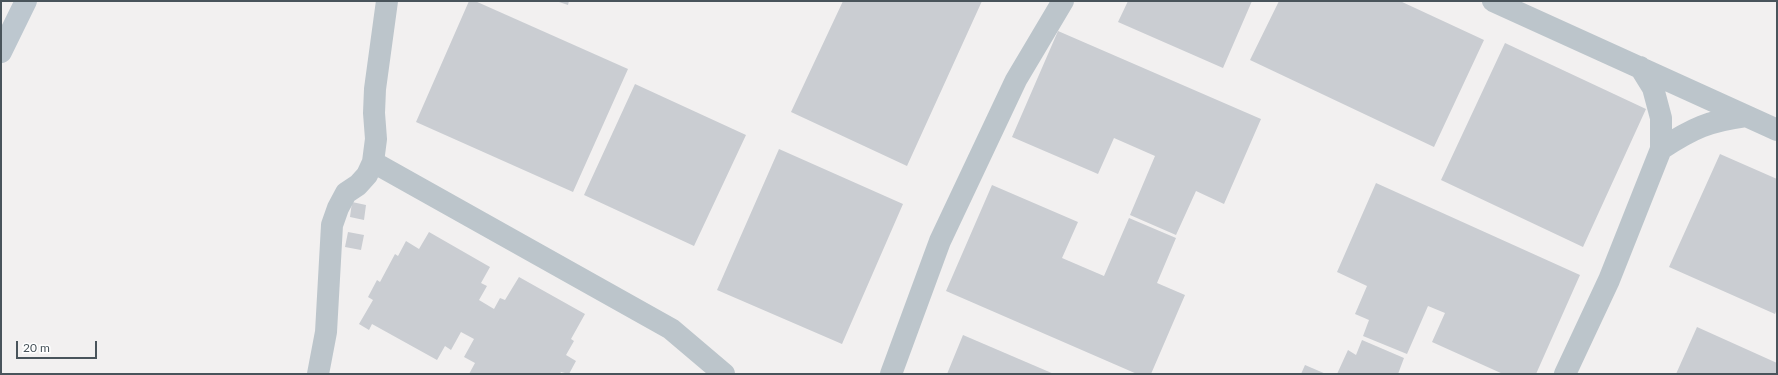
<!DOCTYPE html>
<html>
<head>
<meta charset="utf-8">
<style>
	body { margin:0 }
	#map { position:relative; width:1778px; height:375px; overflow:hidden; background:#f2f0f0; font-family:Lato,sans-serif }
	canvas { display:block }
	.frame { position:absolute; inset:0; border:2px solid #49545b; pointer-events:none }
	.scale { position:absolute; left:16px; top:341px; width:81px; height:18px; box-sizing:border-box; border:2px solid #49545b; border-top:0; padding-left:5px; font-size:12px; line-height:14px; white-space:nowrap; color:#49545b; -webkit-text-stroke:3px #fff; paint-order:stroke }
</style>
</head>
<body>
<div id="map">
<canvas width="1778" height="375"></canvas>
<div class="frame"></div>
<div class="scale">20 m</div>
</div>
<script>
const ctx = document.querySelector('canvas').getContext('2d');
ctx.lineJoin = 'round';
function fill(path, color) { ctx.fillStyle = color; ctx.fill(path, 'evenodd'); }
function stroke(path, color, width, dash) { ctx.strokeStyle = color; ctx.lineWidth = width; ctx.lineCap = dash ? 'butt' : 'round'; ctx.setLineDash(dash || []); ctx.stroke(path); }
fill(new Path2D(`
	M469 1H475L628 69 573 192 416 122Z
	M556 1H569L568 5Z
	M843 1H982L907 166 791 112Z
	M1128 1H1252L1223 68 1118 22Z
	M1279 1H1400L1484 40 1434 147 1250 60Z
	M1058 31 1261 119 1224 204 1196 191 1176 235 1130 215 1155 156 1114 138 1098 174 1012 137Z
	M1505 43 1646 109 1583 247 1441 180Z
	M635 84 746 135 694 246 584 195Z
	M779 149 903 204 842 344 717 290Z
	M1720 154 1777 179V309L1775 314 1669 267Z
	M1376 183 1580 275 1536 374H1503L1432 342 1445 313 1428 306 1407 354 1363 336 1369 320 1355 314 1367 286 1337 272Z
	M992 185 1078 222 1062 258 1104 276 1129 218 1176 238 1157 283 1185 295 1151 374H1137L946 291Z
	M352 202 366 205 364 220 350 217Z
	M348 232 364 235 361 250 345 247Z
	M429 232 490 267 481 283 487 286 479 300 494 309 500 298 505 300 519 277 585 314 571 339 574 341 566 355 576 361 569 374 561 372 560 374H469L475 363 464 357 474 339 461 332 451 350 445 346 437 360 372 324 369 330 359 324 373 300 368 297 377 280 380 282 395 254 398 256 406 241 419 249Z
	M1697 327 1777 363V374H1676Z
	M963 335 1054 374H947Z
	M1362 340 1404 358 1398 374H1337L1348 350 1356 355Z
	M1305 365 1326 374H1301Z`), '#cacdd2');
stroke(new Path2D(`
	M1493 1 1777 130
	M1661 149C1693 128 1709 121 1746 116
	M373 162 671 329 724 374
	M318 374 326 332 332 225 338 208 346 193 358 185 367 175 373 162 376 139 374 113 375 89 387 1
	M891 374 940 241 1016 80 1063 1
	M1565 374 1609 280 1661 149V118L1653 88 1640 67`), '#bcc5cb', 22);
stroke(new Path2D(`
	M1 52 26 1`), '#bdc7cf', 22);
</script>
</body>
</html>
